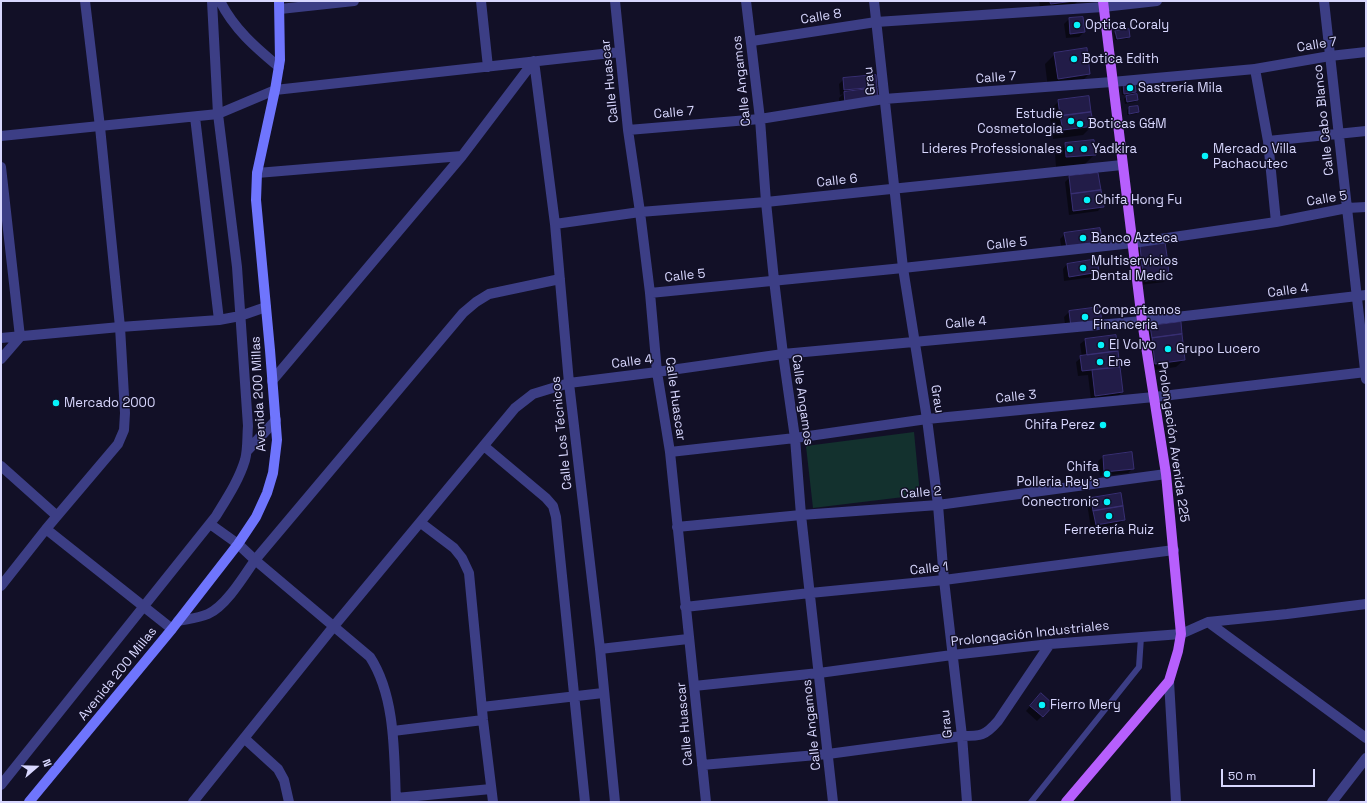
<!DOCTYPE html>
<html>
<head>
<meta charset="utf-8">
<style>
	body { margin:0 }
	#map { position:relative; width:1367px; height:803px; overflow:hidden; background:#121027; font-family:"Space Grotesk",sans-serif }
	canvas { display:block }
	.frame { position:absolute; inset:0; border:2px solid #d8d7fe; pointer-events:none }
	.north { position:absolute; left:16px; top:747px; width:40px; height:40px; -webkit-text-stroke:3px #121027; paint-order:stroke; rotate:70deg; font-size:11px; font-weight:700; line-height:16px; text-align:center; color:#d8d7fe }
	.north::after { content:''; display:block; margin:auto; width:14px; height:18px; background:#d8d7fe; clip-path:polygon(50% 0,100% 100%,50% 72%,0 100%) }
	.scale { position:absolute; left:1221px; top:769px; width:94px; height:18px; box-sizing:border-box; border:2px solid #d8d7fe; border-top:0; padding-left:5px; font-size:12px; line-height:14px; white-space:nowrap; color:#d8d7fe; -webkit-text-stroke:3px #121027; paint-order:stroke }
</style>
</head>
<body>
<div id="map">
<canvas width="1367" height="803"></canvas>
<div class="frame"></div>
<div class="north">N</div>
<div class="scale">50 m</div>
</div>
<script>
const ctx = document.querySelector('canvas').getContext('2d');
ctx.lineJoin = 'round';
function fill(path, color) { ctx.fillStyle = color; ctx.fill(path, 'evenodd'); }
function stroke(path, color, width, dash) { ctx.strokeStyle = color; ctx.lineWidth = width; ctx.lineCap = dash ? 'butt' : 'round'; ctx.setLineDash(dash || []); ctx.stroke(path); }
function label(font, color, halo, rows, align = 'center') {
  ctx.font = font + ' "Space Grotesk",sans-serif'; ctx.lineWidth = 3; ctx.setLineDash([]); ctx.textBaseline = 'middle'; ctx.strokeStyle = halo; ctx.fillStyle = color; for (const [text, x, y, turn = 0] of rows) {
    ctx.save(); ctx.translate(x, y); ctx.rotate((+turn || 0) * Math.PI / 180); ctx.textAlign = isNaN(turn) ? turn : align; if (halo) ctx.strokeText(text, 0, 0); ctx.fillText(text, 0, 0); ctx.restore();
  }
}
fill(new Path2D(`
	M914 432 920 495 813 508 806 446Z`), '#13312e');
fill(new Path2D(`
	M1039 1H1078L1069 10 1041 13Z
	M1069 19 1084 32 1079 37 1066 38 1064 24Z
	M1116 32 1129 37 1127 39 1115 40 1114 34Z
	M1055 54 1089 74 1079 84 1048 88 1045 64Z
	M844 79 876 87 873 90 840 107 839 98 843 94 840 95 839 84Z
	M1123 85 1135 92 1133 94 1122 95 1121 87Z
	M1126 97 1137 100 1135 102 1125 104 1124 99Z
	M1059 101 1092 126 1083 135 1053 139 1049 111Z
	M1129 108 1138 112 1136 114 1127 115V110Z
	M1065 144 1095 154 1085 164 1056 167 1055 154Z
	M1070 177 1102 206 1098 211 1069 215 1065 182Z
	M1099 229 1062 252 1060 239 1065 234Z
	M1140 247 1168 277 1164 282 1140 285 1130 257Z
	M1067 264 1098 272 1093 277 1064 281 1063 269Z
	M1069 312 1101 322 1066 331 1064 317Z
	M1151 327 1184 360 1176 367 1148 371 1146 331Z
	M1115 336 1122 392 1117 397 1091 400 1088 375 1078 376 1076 362 1082 357 1080 344 1085 340Z
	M1103 457 1133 468 1128 473 1100 476 1098 461Z
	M1091 499 1124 519 1119 524 1091 529 1087 503Z
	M1036 699 1053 705 1037 721 1026 711Z`), '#0007');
const building = new Path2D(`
	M1050 1H1074L1051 4Z
	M1083 17 1085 32 1070 34 1069 18Z
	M1129 29 1130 37 1117 39 1115 31Z
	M1087 48 1090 74 1058 79 1054 53Z
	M876 75 877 87 844 90 843 78Z
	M1135 83 1136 92 1124 94 1123 84Z
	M877 88 878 99 845 103 844 92Z
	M1137 94 1138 100 1127 102 1126 96Z
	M1089 96 1091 112 1060 116 1058 100Z
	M1138 106 1139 112 1129 114V107Z
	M1091 112 1094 126 1063 130 1060 116Z
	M1094 140 1096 155 1066 157 1065 143Z
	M1098 173 1101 190 1071 194 1069 176Z
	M1101 190 1104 207 1073 211 1071 194Z
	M1100 228 1103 243 1067 248 1064 233Z
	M1165 242 1168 263 1142 266 1140 246Z
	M1097 259 1099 272 1069 277 1067 264Z
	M1168 263 1169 278 1145 281 1142 266Z
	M1100 307 1102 323 1071 327 1069 311Z
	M1181 322 1182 334 1152 338 1150 326Z
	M1182 334 1185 360 1155 364 1152 338Z
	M1116 335 1118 351 1087 355 1085 339Z
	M1118 351 1120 367 1082 371 1080 356Z
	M1120 367 1123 392 1095 396 1092 370Z
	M1132 452 1134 469 1104 472 1103 456Z
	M1121 493 1123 506 1093 511 1091 498Z
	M1123 506 1125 520 1096 525 1093 511Z
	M1041 693 1054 705 1043 717 1030 706Z`);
fill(building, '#221c48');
stroke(building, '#382f73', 1);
stroke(new Path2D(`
	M1031 802 1139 667 1141 637`), '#3c3e85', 6);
stroke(new Path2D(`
	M220 1C234 29 255 47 279 67
	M481 1 488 67
	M615 1 628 130 640 212 650 293 657 372 670 452 706 802
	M746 1 760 119 766 202 774 280 783 354 795 438 801 515 833 802
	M874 1 903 268 927 419 938 505 944 580 962 736 967 802
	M1324 1 1366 379
	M280 9 354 1
	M752 41 876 22 1103 7 1157 1
	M534 61 555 224 569 383 600 649 615 802
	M1255 69 1268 141 1276 222
	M195 117 219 320
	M628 130 760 119 884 99 1112 82
	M1 136 218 114 275 90 620 52
	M1268 141 1366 131
	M1 167 20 337 1 359
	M257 173 462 156
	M555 224 640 212 766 202 1122 165
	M650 293 903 268 1133 243 1276 222 1347 208 1366 207
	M1 338 120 327 219 320 240 316 266 307
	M272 381 462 156 534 61
	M484 446 546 498 553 506 556 517 585 802
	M247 451 276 420
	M670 452 795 438 927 419 1154 397 1366 372
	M1 466 57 516
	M421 523 454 548 462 558 469 573 483 720 493 802
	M210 524 238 544 255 560 370 657C396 697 394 755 396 802
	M677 527 801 515 938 505 1166 474
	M46 529 172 629
	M1 586 46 529 118 444 124 430 125 413 120 327 100 127 85 1
	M685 607 810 593 944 580 1174 550
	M178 621C188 619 199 618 208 614 226 606 244 576 255 560L463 313 476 302 489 294 560 279
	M1208 622 1366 738
	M600 649 688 639
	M1169 681 1176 802
	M694 686 819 673 952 655 1050 644 1181 634 1208 622 1287 614 1366 604
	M482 707 603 693
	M393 731 483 720
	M244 738 278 769 284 780 289 802
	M702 765 828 754 962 736C981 736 985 736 998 721L1050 644
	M1 785 216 516C227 498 239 480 245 460 248 449 247 437 248 426L237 267 218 114 212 1
	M396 798 491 789
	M193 802 334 626 515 408 533 394 569 383 657 372 783 354 1142 321 1366 295
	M1332 802 1366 758`), '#3c3e85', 10);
stroke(new Path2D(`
	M1112 82 1255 69 1330 56 1366 52`), '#3c3e85', 10);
stroke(new Path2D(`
	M29 802 172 629 238 544 256 517 267 493 273 473 277 440 270 350 256 200 257 173 275 90 280 60 279 1`), '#6f75fd', 10);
stroke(new Path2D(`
	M1066 802 1169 681 1178 651 1181 634 1166 474 1142 321 1103 1`), '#b75ffd', 10);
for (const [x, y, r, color] of [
	[1077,25,4,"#06f4fb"],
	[1074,59,4,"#06f4fb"],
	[1130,88,4,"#06f4fb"],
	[1071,121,4,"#06f4fb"],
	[1080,124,4,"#06f4fb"],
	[1070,149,4,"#06f4fb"],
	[1084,149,4,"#06f4fb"],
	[1205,156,4,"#06f4fb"],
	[1087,200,4,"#06f4fb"],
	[1083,238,4,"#06f4fb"],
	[1083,268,4,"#06f4fb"],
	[1085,317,4,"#06f4fb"],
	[1101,345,4,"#06f4fb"],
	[1168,349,4,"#06f4fb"],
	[1100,362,4,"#06f4fb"],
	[56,403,4,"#06f4fb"],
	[1103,425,4,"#06f4fb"],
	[1107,474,4,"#06f4fb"],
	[1107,502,4,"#06f4fb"],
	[1109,516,4,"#06f4fb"],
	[1042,705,4,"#06f4fb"]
]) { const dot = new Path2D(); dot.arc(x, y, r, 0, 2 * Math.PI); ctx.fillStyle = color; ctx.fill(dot); stroke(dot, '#121027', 1.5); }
label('13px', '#d8d7fe', '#121027', [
	["Calle 8",821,17,-9],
	["Calle 7",1317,45,-9],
	["Calle 7",996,78,-4],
	["Calle Huascar",610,81,-96],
	["Calle Angamos",742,81,-96],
	["Grau",870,81,-96],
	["Calle 7",674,113,-5],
	["Calle Cabo Blanco",1324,120,-96],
	["Calle 6",837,181,-6],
	["Calle 5",1327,199,-9],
	["Calle 5",1007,244,-6],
	["Calle 5",685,276,-6],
	["Calle 4",1288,291,-7],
	["Calle 4",966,323,-5],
	["Calle 4",632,362,-7],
	["Avenida 200 Millas",259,394,-93],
	["Calle 3",1016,397,-6],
	["Calle Huascar",675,399,82],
	["Grau",937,399,81],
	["Calle Angamos",802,400,82],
	["Calle Los Técnicos",562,433,-96],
	["Prolongación Avenida 225",1173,442,82],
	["Calle 2",921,493,-5],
	["Calle 1",929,569,-6],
	["Prolongación Industriales",1030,634,-6],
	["Avenida 200 Millas",118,674,-51],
	["Calle Huascar",685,724,-95],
	["Grau",947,724,-96],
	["Calle Angamos",812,725,-96]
]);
label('13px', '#d8d7fe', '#121027', [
	["Optica Coraly",1085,25],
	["Botica Edith",1082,59],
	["Sastrería Mila",1138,88],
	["Estudie",1063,114,"right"],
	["Cosmetologia",1063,129,"right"],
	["Boticas G&M",1088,124],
	["Lideres Professionales",1062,149,"right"],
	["Yadkira",1092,149],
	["Mercado Villa",1213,149],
	["Pachacutec",1213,164],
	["Chifa Hong Fu",1095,200],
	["Banco Azteca",1091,238],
	["Multiservicios",1091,261],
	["Dental Medic",1091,276],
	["Compartamos",1093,310],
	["Financeria",1093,325],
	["El Volvo",1109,345],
	["Grupo Lucero",1176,349],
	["Ene",1108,362],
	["Mercado 2000",64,403],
	["Chifa Perez",1095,425,"right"],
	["Chifa",1099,467,"right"],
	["Polleria Rey's",1099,482,"right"],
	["Conectronic",1099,502,"right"],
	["Ferretería Ruiz",1109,530,"center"],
	["Fierro Mery",1050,705]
], 'left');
</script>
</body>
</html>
